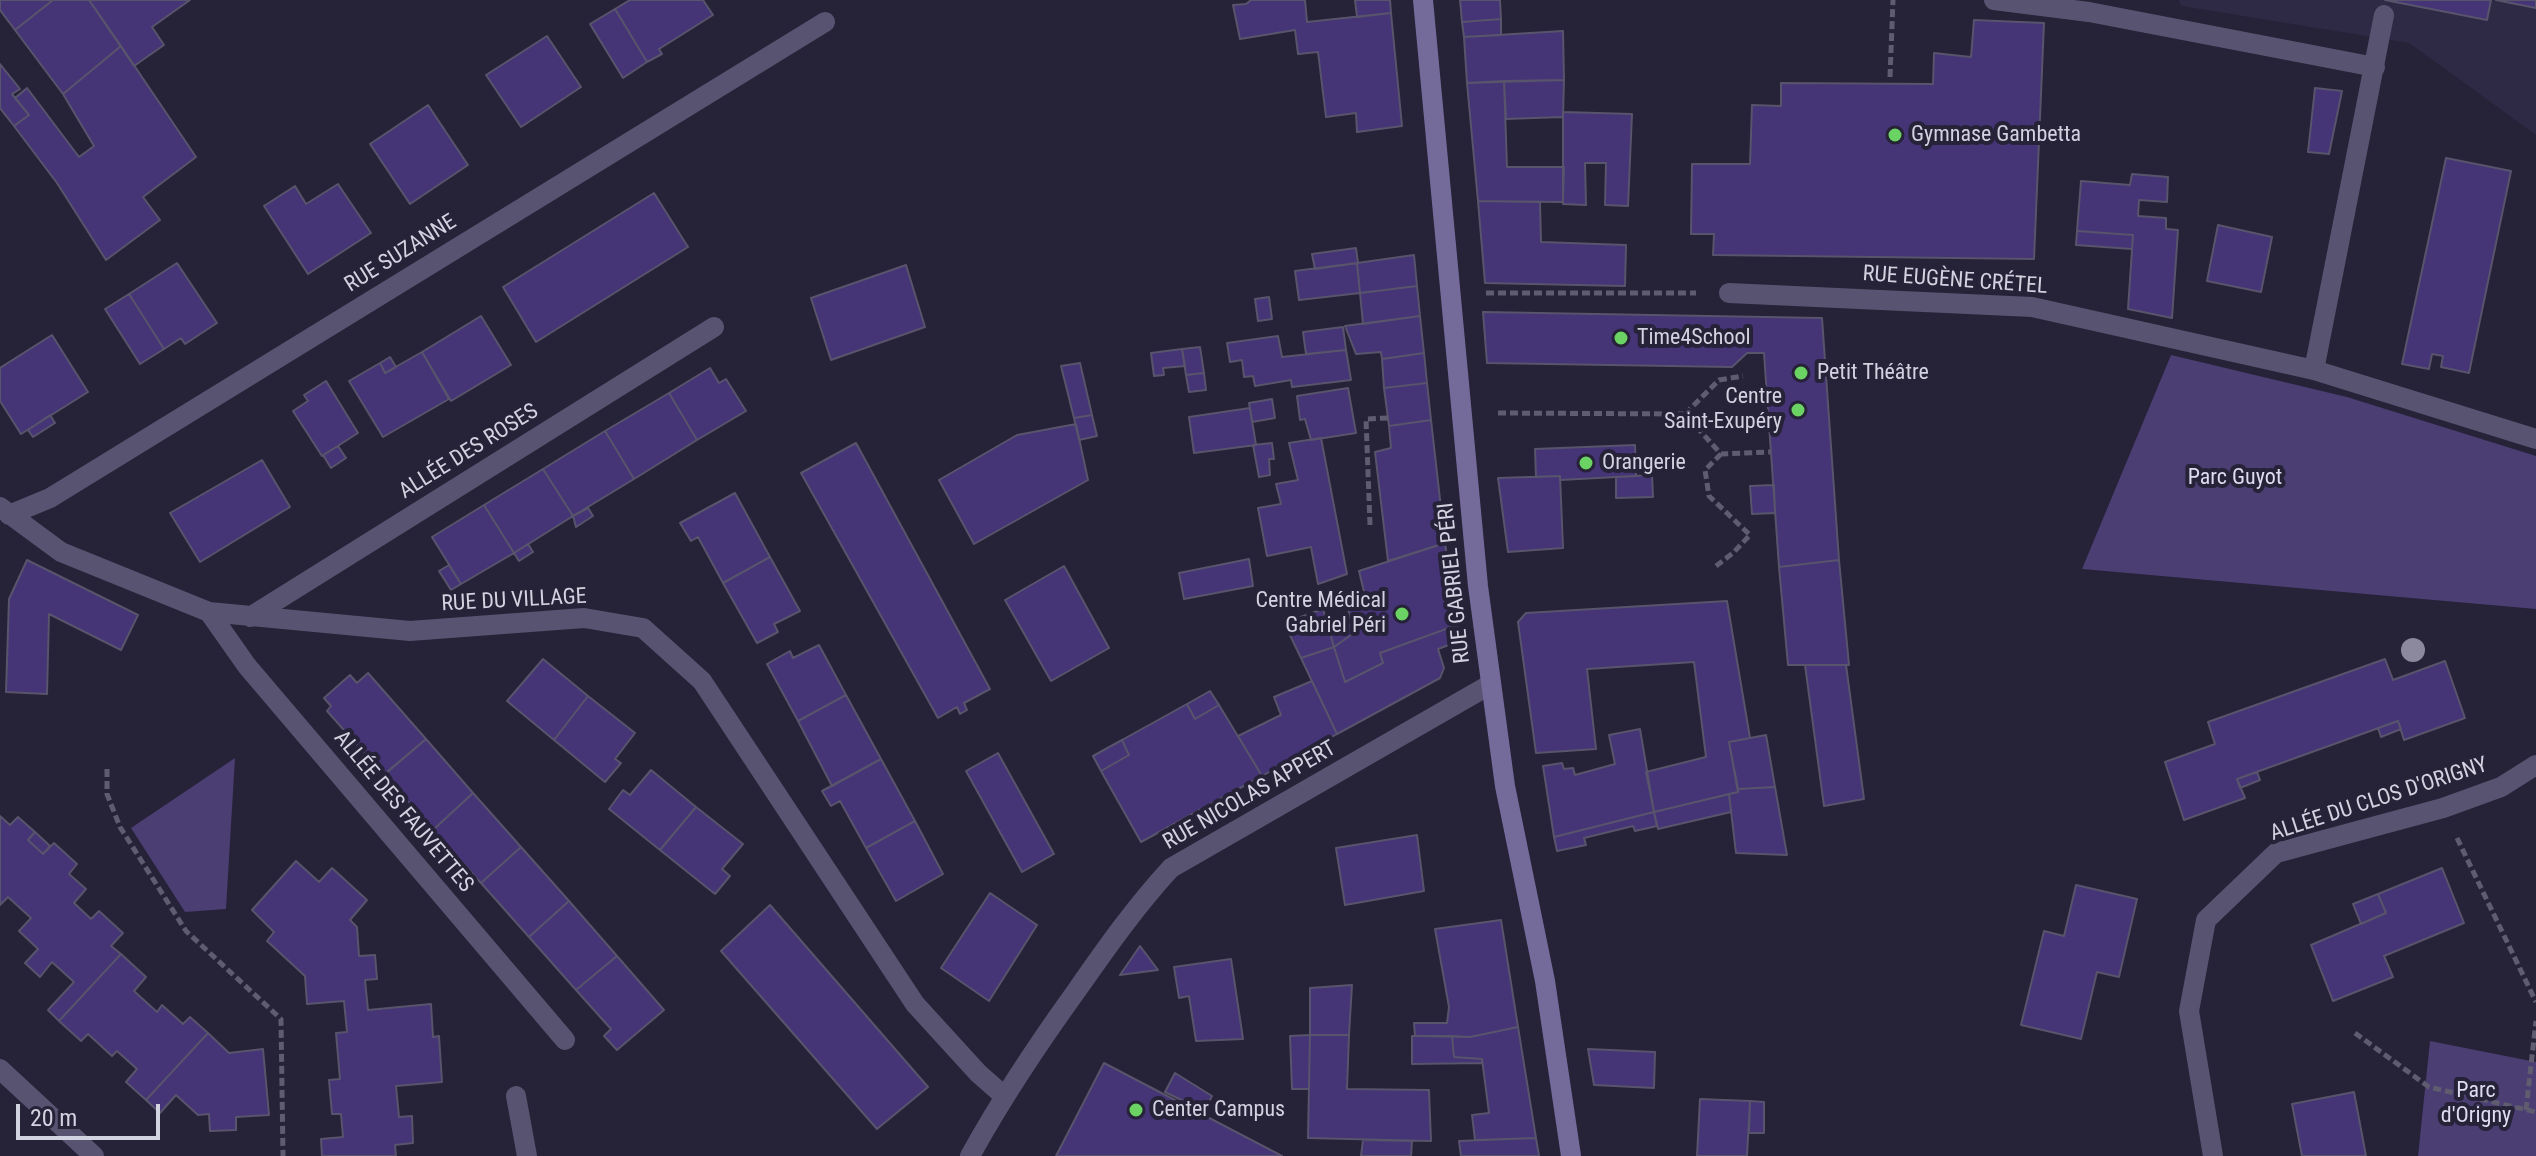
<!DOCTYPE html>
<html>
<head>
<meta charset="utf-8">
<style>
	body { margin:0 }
	#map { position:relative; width:2536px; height:1156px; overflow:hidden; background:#262237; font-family:"Roboto Condensed",sans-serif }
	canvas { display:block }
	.scale { position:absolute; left:16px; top:1104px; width:144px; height:36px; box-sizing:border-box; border:4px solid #d3d2e0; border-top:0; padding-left:10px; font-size:24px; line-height:28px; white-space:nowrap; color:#d3d2e0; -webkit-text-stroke:6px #262237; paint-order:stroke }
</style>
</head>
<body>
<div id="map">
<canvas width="2536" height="1156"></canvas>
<div class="scale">20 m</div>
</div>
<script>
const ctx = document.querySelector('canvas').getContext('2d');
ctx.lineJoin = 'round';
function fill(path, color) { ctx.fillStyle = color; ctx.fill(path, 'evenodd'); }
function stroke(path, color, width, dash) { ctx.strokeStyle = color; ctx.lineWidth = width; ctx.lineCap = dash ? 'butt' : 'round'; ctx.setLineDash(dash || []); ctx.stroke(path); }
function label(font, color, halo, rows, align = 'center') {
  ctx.font = font + ' "Roboto Condensed",sans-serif'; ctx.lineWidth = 8; ctx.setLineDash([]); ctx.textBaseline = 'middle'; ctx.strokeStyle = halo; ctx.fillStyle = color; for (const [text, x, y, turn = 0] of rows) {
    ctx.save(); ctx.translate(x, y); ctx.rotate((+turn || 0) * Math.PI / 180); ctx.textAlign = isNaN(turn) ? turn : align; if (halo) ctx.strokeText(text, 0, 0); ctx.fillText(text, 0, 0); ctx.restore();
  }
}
fill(new Path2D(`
	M2179 0H2536V135L2409 43 2181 6Z`), '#2e2944');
fill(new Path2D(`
	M2171 355 2347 397 2536 456V609L2082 569Z
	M235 758 226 909 185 912 131 828Z
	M2430 1041 2536 1062V1156H2418Z`), '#4a3e72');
const building = new Path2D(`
	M0 0H53L15 30 0 10Z
	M53 0H89L121 46 63 94 15 30Z
	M89 0H190L152 27 164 45 134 66Z
	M630 0H703L713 15 659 49 662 54 647 62 615 9Z
	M1251 0H1305L1307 22 1391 13 1402 126 1357 132 1356 113 1326 117 1318 52 1298 54 1295 30 1240 39 1233 5 1246 4Z
	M1355 0H1390L1391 13 1357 17Z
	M1460 0H1500L1501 19 1462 22Z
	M2385 0H2491L2487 20Z
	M2496 0H2536V8Z
	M615 9 647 62 623 78 590 24Z
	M1501 19V35L1464 37 1462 22Z
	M1974 20 2044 23 2034 259 1713 255 1714 234H1691L1692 164H1750L1752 105 1781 106V83L1933 84 1934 53 1971 57Z
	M1563 31 1564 80 1467 83 1464 37Z
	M547 36 581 87 521 127 486 75Z
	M121 46 196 157 143 197 160 220 106 260 57 183 14 126 29 115 15 98 27 88 79 157 94 146 63 94Z
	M0 64 20 89 12 94 29 115 14 126 0 108Z
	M1564 80 1563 117 1506 119 1504 81Z
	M1504 81 1507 167H1564L1563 202 1478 201 1467 83Z
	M2315 88 2342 91 2329 154 2308 152Z
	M428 105 468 165 410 204 370 144Z
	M1563 112 1632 114 1628 206 1605 205 1606 163H1585L1586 205 1563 204Z
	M2446 158 2511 171 2469 373 2441 367 2443 356 2432 354 2429 369 2402 364Z
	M2132 174 2168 177 2167 202 2139 200 2138 216 2166 218V229L2178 230 2172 318 2128 309 2133 235 2077 231 2081 181 2130 185Z
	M338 184 371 233 308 274 264 206 295 186 306 204Z
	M654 193 688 247 536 342 503 287Z
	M1478 201 1540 202 1541 242 1626 245 1625 286 1485 283Z
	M2218 225 2272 237 2261 292 2207 281Z
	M2077 231 2133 235 2132 249 2076 245Z
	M1356 248 1358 263 1315 269 1312 254Z
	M1414 255 1417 286 1360 293 1357 263Z
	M177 263 217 323 185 344 181 338 164 349 129 294Z
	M1357 263 1360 293 1299 300 1295 271Z
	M906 265 925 327 831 360 811 298Z
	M1417 286 1420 316 1363 324 1360 293Z
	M129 294 164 349 140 364 105 309Z
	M1269 297 1272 319 1258 321 1255 299Z
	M1483 312 1822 318 1839 560 1779 567 1764 353H1747L1732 367 1487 363Z
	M481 316 511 365 451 401 422 352Z
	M1420 316 1424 353 1382 359 1381 352 1356 354 1345 326Z
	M1343 327 1346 350 1306 354 1303 332Z
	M52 335 88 392 21 434 0 401V368Z
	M1278 336 1282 357 1346 350 1351 380 1292 387 1291 380 1255 386 1253 376 1244 377 1242 360 1230 362 1227 343Z
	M1200 347 1204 373 1186 375 1182 349Z
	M1182 349 1185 366 1163 368 1164 375 1154 376 1151 353Z
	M422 352 449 399 383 437 349 381 380 363 385 373Z
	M1424 353 1427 383 1384 388 1382 359Z
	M390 357 396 367 385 373 380 363Z
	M1080 363 1092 415 1074 418 1061 366Z
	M710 368 719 383 726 379 746 411 697 440 669 393Z
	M1204 373 1206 390 1189 392 1186 375Z
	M326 381 358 433 322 456 293 411 308 401 304 395Z
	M1427 383 1431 420 1389 426 1384 388Z
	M1348 388 1356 433 1311 440 1305 419 1300 420 1297 396Z
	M669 393 697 440 634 479 605 431Z
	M1272 399 1275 418 1252 422 1249 403Z
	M1250 408 1256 445 1194 453 1189 417Z
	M50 415 55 423 33 437 28 430Z
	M1092 415 1097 436 1079 440 1074 418Z
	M1431 420 1445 543 1388 561 1375 452 1391 448 1389 426Z
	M1076 424 1088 480 974 544 939 480 1017 435Z
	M605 431 634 479 573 516 543 469Z
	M1321 438 1347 574 1318 584 1311 547 1267 556 1258 508 1281 504 1276 484 1298 480 1289 443Z
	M856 443 990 689 964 703 967 710 960 714 957 707 938 718 801 473Z
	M1272 443 1274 459H1269L1270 475 1259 477 1253 445Z
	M1635 445 1636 476 1560 480V476L1536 477 1535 449Z
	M338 446 346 458 331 468 323 455Z
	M262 460 290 507 200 562 170 513Z
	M543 469 573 516 514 553 484 505Z
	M1652 475 1653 497 1616 498V477Z
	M1560 476 1563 548 1508 552 1498 478Z
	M1774 485 1775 513 1752 514 1750 486Z
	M735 493 770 557 723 583 698 537 691 541 680 523Z
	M484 505 514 553 461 584 432 537Z
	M588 508 593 516 576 527 573 516Z
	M1445 543 1457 625 1380 653 1383 663 1345 682 1334 647 1354 633 1347 605 1365 596 1359 571Z
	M528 544 533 552 519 561 514 553Z
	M770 557 800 611 774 624 778 632 757 643 723 583Z
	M1249 559 1253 586 1184 599 1179 573Z
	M27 560 138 615 121 650 49 614 47 694 6 692 9 599Z
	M1839 560 1849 665H1788L1779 567Z
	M449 565 461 584 451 590 439 571Z
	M1064 566 1109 648 1051 681 1005 600Z
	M1727 601 1750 738 1729 742 1738 792 1654 812 1646 772 1706 757 1694 662 1587 669 1596 749 1536 753 1518 622 1526 613Z
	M1323 609 1334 647 1301 658 1284 623Z
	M1326 619 1343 626 1352 624 1354 633 1334 647Z
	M1457 625 1459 641 1438 649 1444 668 1440 678 1337 734 1301 658 1334 647 1345 682 1383 663 1380 653Z
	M819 645 846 695 798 721 767 664 790 651 793 658Z
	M543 659 588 696 554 740 507 701Z
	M2385 659 2393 680 2445 661 2465 718 2404 740 2398 721 2237 779 2245 798 2184 820 2165 762 2215 744 2208 722Z
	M1805 665H1846L1864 799 1824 806Z
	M368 673 426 739 384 775 327 711 331 706 324 698 350 675 357 683Z
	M1312 681 1337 734 1262 776 1238 736 1281 715 1274 697Z
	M1210 691 1219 705 1195 719 1187 704Z
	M846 695 881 759 832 786 798 721Z
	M588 696 635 733 615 759 621 763 605 782 554 740Z
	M1187 704 1195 719 1219 705 1262 776 1141 842 1101 771 1129 755 1122 740Z
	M2398 721 2401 729 2381 737 2378 728Z
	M1640 729 1654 812 1554 837 1543 766 1562 763 1564 769 1573 768 1575 775 1615 764 1609 735Z
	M1766 735 1775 787 1738 789 1729 742Z
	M426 739 473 793 433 830 395 787 386 794 375 782Z
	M1122 740 1129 755 1101 771 1093 756Z
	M998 753 1054 854 1022 872 966 771Z
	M881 759 915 821 866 848 840 801 831 806 822 791Z
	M651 770 696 807 660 850 609 809 623 790 630 795Z
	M2257 772 2260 780 2240 788 2237 779Z
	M1775 787 1787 855 1736 853 1729 794 1738 792V789Z
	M473 793 521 847 481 883 433 830Z
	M1729 794 1731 812 1658 829 1654 812Z
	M696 807 743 844 722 869 730 876 715 894 660 850Z
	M1654 812 1657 826 1635 831 1633 826 1584 838 1586 845 1557 851 1554 837Z
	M0 816 10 825 18 817 35 832 28 840 43 854 54 843 77 864 69 874 86 889 74 903 91 919 99 911 123 933 111 946 121 954 59 1021 48 1010 74 982 52 962 40 977 25 963 38 949 19 931 31 918 8 897 0 905Z
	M915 821 943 874 896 901 866 848Z
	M35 832 50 846 43 854 28 840Z
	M1417 835 1424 891 1345 905 1336 848Z
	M521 847 569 901 529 937 481 883Z
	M296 861 319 882 332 868 367 900 350 920 357 927 359 956 375 955 377 979 365 980 368 1010 431 1004 433 1037 439 1036 442 1082 396 1086 399 1117 412 1116 413 1143 395 1145 396 1156H322L321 1139 343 1137 341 1114H332L329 1080 340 1079 336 1033 347 1032 344 1001 307 1004 305 976 267 941 274 932 252 910Z
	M2442 868 2464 923 2384 956 2393 977 2333 1001 2311 945 2386 913 2378 894Z
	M2076 885 2137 899 2119 977 2097 972 2081 1039 2021 1025 2044 931 2064 936Z
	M990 893 1037 925 989 1001 941 968Z
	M2378 894 2386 913 2361 924 2353 904Z
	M569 901 617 956 576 990 529 937Z
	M770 905 928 1087 877 1129 721 951Z
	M1501 920 1518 1027 1470 1037 1415 1036 1414 1023H1447L1449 1007 1435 929Z
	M1140 946 1158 970 1120 975Z
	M121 954 146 977 134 991 157 1012 162 1005 183 1024 190 1017 208 1033 146 1100 126 1082 137 1069 117 1051 112 1056 88 1034 81 1041 59 1021Z
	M617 956 664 1010 617 1050 604 1036 611 1029 576 990Z
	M1231 959 1243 1039 1196 1041 1189 996 1179 998 1174 967Z
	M1352 985 1349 1035H1310V988Z
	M1518 1027 1536 1138 1475 1140 1472 1115 1489 1113 1482 1059 1454 1057 1452 1036 1470 1037Z
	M208 1033 229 1053 263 1049 269 1115 236 1117V1130L210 1131 209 1114 198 1115 176 1095 160 1113 146 1100Z
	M1310 1035 1309 1089H1292L1290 1036Z
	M1310 1035H1349L1347 1089 1429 1090 1431 1141 1308 1138Z
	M1412 1036H1452L1454 1057 1482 1059V1063L1412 1064Z
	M1588 1049 1655 1052 1654 1088 1594 1085Z
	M1104 1063 1282 1156H1056Z
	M1175 1073 1212 1096 1204 1111 1165 1092Z
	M2354 1092 2366 1156H2302L2292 1104Z
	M1700 1099 1750 1101 1747 1156H1697Z
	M1750 1101 1764 1102V1133H1749Z
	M1536 1138 1539 1156H1461L1459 1141Z
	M1363 1140 1412 1141 1411 1156H1361Z`);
fill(building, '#453476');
stroke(building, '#58546c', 2);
stroke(new Path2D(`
	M1890 77 1893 0
	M1486 293H1696
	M1498 413 1685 414 1721 454 1770 452
	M1685 414 1719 380 1743 376
	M1370 525 1366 419 1388 418
	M1716 566 1733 553 1750 535 1709 496 1705 470 1721 454
	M107 769V794L120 827 186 931 281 1019 283 1156
	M2457 838 2536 1002
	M2355 1033 2429 1087 2536 1112
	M2526 1110 2536 1021`), '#5f5c6f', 5, [8, 4]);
stroke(new Path2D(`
	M1994 0 2089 12 2375 67
	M2314 370 2384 15
	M516 1096 527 1156`), '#585371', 20);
stroke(new Path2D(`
	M1729 293 2032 307 2314 370 2536 439
	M0 507 61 552 209 612 410 631 584 618 643 628 702 681 915 1004 978 1073 1004 1096
	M9 515 50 498 825 22
	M209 612 247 666 565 1040
	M250 617 714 327
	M0 1069 94 1156
	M970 1156C1002 1098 1038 1044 1077 990 1107 947 1136 906 1171 868L1491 684
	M2213 1156 2189 1011 2206 920 2276 853 2443 808 2501 787 2536 765`), '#585371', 20);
stroke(new Path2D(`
	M1423 0 1478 586 1505 786 1545 981 1571 1156`), '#746b9b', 20);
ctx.fillStyle = '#8c889d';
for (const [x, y] of [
	[2413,650]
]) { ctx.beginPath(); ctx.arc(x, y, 12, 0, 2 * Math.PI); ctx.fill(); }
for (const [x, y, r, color] of [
	[1895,135,8,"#6bd363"],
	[1621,338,8,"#6bd363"],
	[1801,373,8,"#6bd363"],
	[1798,410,8,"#6bd363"],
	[1586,463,8,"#6bd363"],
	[1402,614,8,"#6bd363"],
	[1136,1110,8,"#6bd363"]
]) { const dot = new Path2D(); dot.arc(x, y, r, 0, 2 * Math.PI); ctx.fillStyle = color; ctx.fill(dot); stroke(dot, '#262237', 3); }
label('22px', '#d3d2e0', '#262237', [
	["Gymnase Gambetta",1911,135],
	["Time4School",1637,338],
	["Petit Théâtre",1817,373],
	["Centre",1782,397,"right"],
	["Saint-Exupéry",1782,422,"right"],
	["Orangerie",1602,463],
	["Centre Médical",1386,601,"right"],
	["Gabriel Péri",1386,626,"right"],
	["Center Campus",1152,1110]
], 'left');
label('22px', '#d3d2e0', '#262237', [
	["RUE SUZANNE",401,254,-32],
	["RUE EUGÈNE CRÉTEL",1955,281,4],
	["ALLÉE DES ROSES",469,452,-32],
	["RUE GABRIEL PÉRI",1455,583,-96],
	["RUE DU VILLAGE",514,601,-3],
	["RUE NICOLAS APPERT",1250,796,-30],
	["ALLÉE DU CLOS D'ORIGNY",2379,800,-18],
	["ALLÉE DES FAUVETTES",403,812,50]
]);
label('22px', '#dfdcf0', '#262237', [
	["Parc Guyot",2235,478],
	["Parc",2476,1091],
	["d'Origny",2476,1116]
]);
</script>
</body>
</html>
